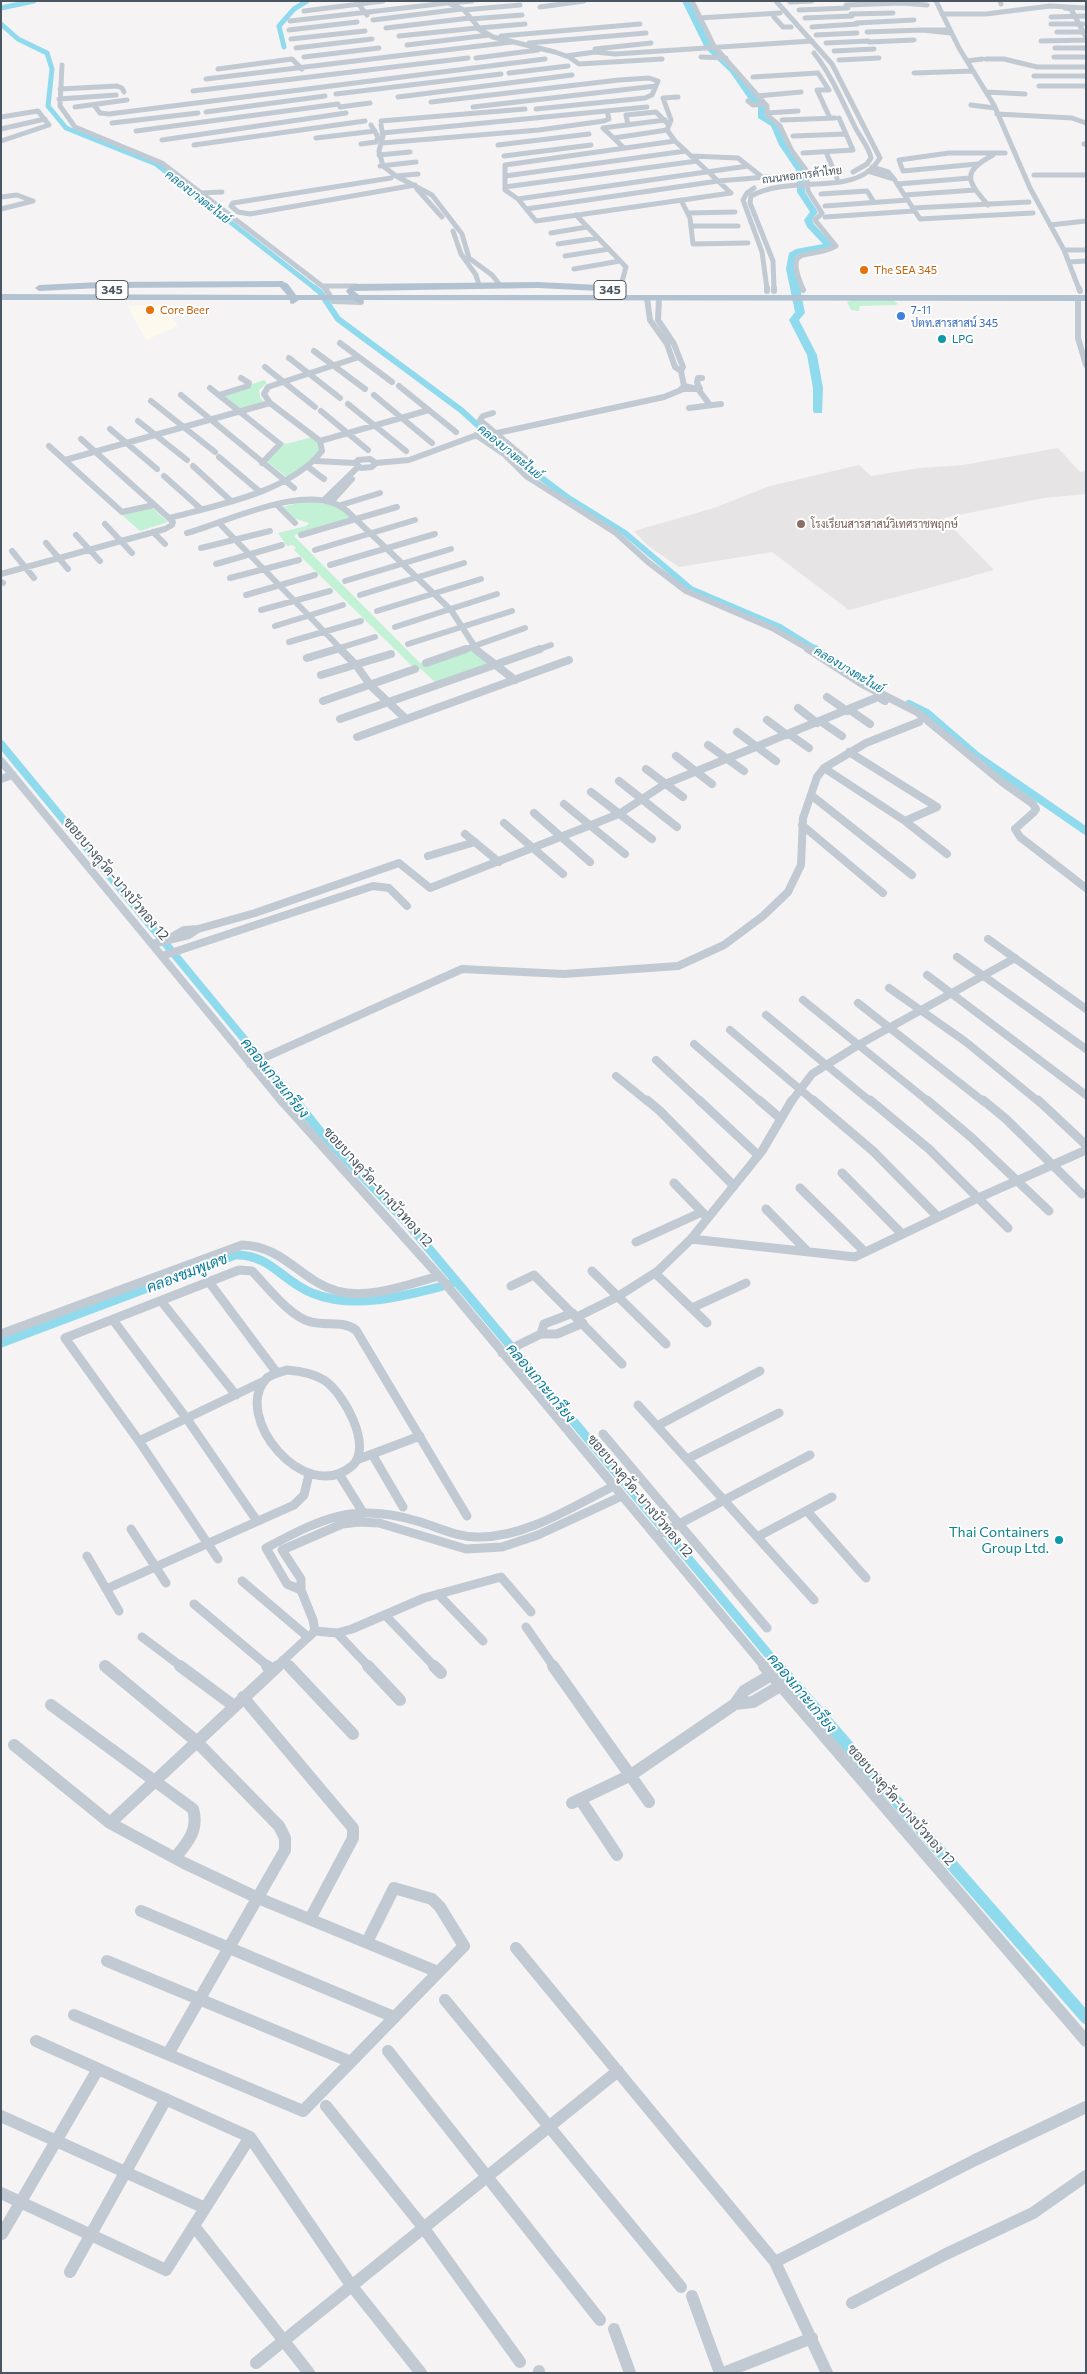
<!DOCTYPE html>
<html>
<head>
<meta charset="utf-8">
<style>
	body { margin:0 }
	#map { position:relative; width:1087px; height:2374px; overflow:hidden; background:#f5f3f3; font-family:Commissioner,sans-serif }
	canvas { display:block }
	.frame { position:absolute; inset:0; border:2px solid #4a5661; pointer-events:none }
</style>
</head>
<body>
<div id="map">
<canvas width="1087" height="2374"></canvas>
<div class="frame"></div>
</div>
<script>
const ctx = document.querySelector('canvas').getContext('2d');
ctx.lineJoin = 'round';
function fill(path, color) { ctx.fillStyle = color; ctx.fill(path, 'evenodd'); }
function stroke(path, color, width, dash) { ctx.strokeStyle = color; ctx.lineWidth = width; ctx.lineCap = dash ? 'butt' : 'round'; ctx.setLineDash(dash || []); ctx.stroke(path); }
function label(font, color, halo, rows, align = 'center') {
  ctx.font = font + ' Commissioner,Sarabun,sans-serif'; ctx.lineWidth = 4; ctx.setLineDash([]); ctx.textBaseline = 'middle'; ctx.strokeStyle = halo; ctx.fillStyle = color; for (const [text, x, y, turn = 0] of rows) {
    ctx.save(); ctx.translate(x, y); ctx.rotate((+turn || 0) * Math.PI / 180); ctx.textAlign = isNaN(turn) ? turn : align; if (halo) ctx.strokeText(text, 0, 0); ctx.fillText(text, 0, 0); ctx.restore();
  }
}
fill(new Path2D(`
	M159 304 168 311 178 326 146 340 127 306Z`), '#fdf9ef');
fill(new Path2D(`
	M1058 448 1080 472 1086 471V494L1044 498 943 518 994 570 849 610 772 552 679 567 648 546 634 531 714 508 770 486 859 465 871 476 920 468 963 465Z`), '#e6e4e5');
fill(new Path2D(`
	M852 300H893L898 304 896 305 860 306 859 311 851 310 847 302Z
	M264 380 267 383 259 390 260 397 264 402 238 409 221 395Z
	M313 437 318 440 321 451 288 478 265 460 283 442 286 444Z
	M307 501 339 506 351 519 295 535V537L419 662 423 664 472 649 489 665 436 683 421 669 416 670 294 550 296 548 293 545 287 546 278 533 306 526 309 523 292 518 282 507Z
	M150 506 168 522 140 531 122 515Z`), '#c3f1d5');
stroke(new Path2D(`
	M1 8 34 1
	M1 24 18 39 47 53 52 69 48 106 66 128 156 164 316 289
	M284 47 279 26 294 9 307 1`), '#90daee', 5);
stroke(new Path2D(`
	M315 288 320 292 338 319 461 410 507 452 567 497 625 533 691 589 780 627 817 650`), '#90daee', 6);
stroke(new Path2D(`
	M815 649 877 688
	M909 704 927 713 977 756 1086 831
	M1 744 296 1102`), '#90daee', 8);
stroke(new Path2D(`
	M295 1100 323 1135 410 1226 779 1667
	M1 1343 235 1255C270 1254 282 1281 312 1293 356 1311 407 1295 451 1284`), '#90daee', 9);
stroke(new Path2D(`
	M778 1666 1086 2018`), '#90daee', 12);
fill(new Path2D(`
	M682 1H690L711 45 736 68 754 94 765 104V115L778 123 787 145 804 170 805 192 818 212 812 220 814 224 834 246 796 256 795 262 805 313 799 320 817 355 823 388 822 413H814L813 411V388L807 355 789 320 795 312 786 269 789 253 796 249 823 244 807 227 804 220 810 212 797 192 796 170 779 145 771 126 758 118V107L748 98 730 72 705 48Z`), '#90daee');
stroke(new Path2D(`
	M356 1 367 15
	M444 1 464 10 479 28 525 24
	M692 1 714 46 767 106V115L780 126 792 151 806 170 808 191 822 213 815 220 836 246C809 261 783 242 803 289
	M936 1 959 48 994 105 1030 188 1064 250 1079 289
	M1000 1 1001 4
	M790 2 812 1
	M449 3 472 1
	M846 5 901 3 927 5
	M540 7 584 1
	M1065 8 1071 9 1086 37
	M464 10 520 5
	M799 10 848 8
	M304 11 383 1
	M851 14 893 13
	M942 14H986L1050 6 1086 8
	M774 17 783 27H791
	M1051 17 1086 16
	M699 18 780 13
	M805 18 852 16
	M471 19 522 15
	M373 20 461 9
	M290 21 447 3
	M856 23 914 20
	M1051 24H1083
	M812 27 857 24
	M386 28 470 18
	M289 30 357 22
	M950 30H922L951 33
	M867 32 922 30
	M1057 32H1086
	M816 35 857 33
	M399 36 477 28 493 37 555 52 569 57 579 64 662 59
	M501 36 640 24
	M291 39 365 31
	M1041 41 1086 40
	M869 42 914 40
	M529 43 646 33
	M826 43 868 41
	M407 45 489 35
	M296 48 372 39
	M1055 48H1086
	M595 49 651 43
	M834 51 874 49
	M814 53C832 76 842 101 855 127 860 137 869 147 871 158L867 164 853 172
	M566 56 595 52 615 54 812 41
	M304 57 379 48
	M701 57 726 58
	M1054 57H1084
	M476 58 538 50
	M986 59H1004L1037 67H1086
	M839 60 879 58
	M967 61 982 59
	M62 65 60 106 75 127 162 163 326 289
	M218 69 292 59 302 69
	M509 73 568 66
	M914 73 973 71
	M1034 76H1086
	M753 77 818 73 829 90H817L830 118
	M206 79 512 42
	M1039 86H1086
	M60 89 117 86 122 88 124 92
	M193 91 468 58
	M986 92 1025 94
	M336 94 501 74
	M757 96 801 92
	M398 97 572 75
	M59 99 116 95
	M748 101 753 105 764 104
	M431 102 619 80 649 78 658 81 652 95 645 98 536 109
	M94 105 100 113 109 114 545 59
	M971 105 995 108
	M75 107 127 100
	M340 107 370 103
	M473 107 656 86
	M206 112 325 96
	M767 113 798 111
	M997 114 1072 118 1086 123
	M1 117 38 111 49 125 1 141
	M782 120 835 118
	M381 121 525 109
	M112 123 198 113
	M371 125 378 137 376 142
	M381 125 383 136 379 151 383 166 396 176 432 195 462 234 469 258 492 275 500 285
	M628 125 626 115 656 112 667 123
	M1 129 45 119
	M136 131 338 104
	M382 133 647 107
	M793 136 846 134
	M316 138 375 131
	M614 138 667 130
	M162 140 346 113
	M675 141 731 193 536 221 518 199 505 190V165Z
	M675 141 667 130 671 120 663 98 678 97
	M382 143 539 130 604 121 609 119 607 111
	M361 144 376 142
	M1084 144H1086
	M194 145 365 121
	M498 145 589 134
	M624 148 603 128 665 120
	M826 152 837 178
	M803 153 853 150 839 118
	M379 155 410 152
	M504 156 591 145
	M691 156 738 158 762 177
	M977 164 903 171 899 160 949 153H1005
	M380 166 416 162
	M868 171 894 179 888 172 872 167
	M1034 175H1086
	M396 176 418 174
	M505 176 686 151
	M391 178 233 203 231 206 238 212 250 214 415 185
	M894 179 920 219 1033 213
	M898 184 970 178
	M505 187 697 161
	M754 188 747 193 743 200 762 252 767 289
	M417 189 442 217
	M201 193 222 192
	M821 194 867 191 874 202
	M905 195 975 190
	M1 197 17 195 33 201 1 209
	M518 199 748 166
	M681 200 690 218 693 244 748 243
	M988 205C967 181 961 172 993 155
	M825 206 908 200
	M913 208 1029 202
	M526 209 718 181 791 175
	M688 213 735 212
	M576 215 626 267 620 289
	M825 217 914 211
	M1050 225 1086 221
	M691 226H738
	M453 231 461 254 476 275 479 285
	M551 233 587 227
	M558 244 598 238
	M1064 250H1086
	M565 256 609 249
	M1069 262 1086 261
	M574 269 620 261
	M324 286H356
	M774 289 773 261 750 203 751 196C786 176 844 193 870 170 874 167 877 162 880 158L832 64 776 1`), '#c1cad2', 5);
stroke(new Path2D(`
	M325 288 333 301 361 302
	M767 288V291
	M774 288V291
	M802 288 803 290
	M1079 288 1080 291
	M647 298 650 320 667 344 675 367 681 371
	M1078 298V338L1086 365
	M340 343 392 382
	M314 351 365 389
	M289 358 340 398
	M265 367 315 407
	M399 386 456 432
	M210 388 280 444 262 463
	M681 389H698L684 386
	M698 389 710 405
	M700 389 697 382 698 378H702
	M181 395 294 488
	M219 395 248 386 249 383 241 378
	M374 395 432 443
	M151 401 215 452
	M348 404 406 451
	M689 408 721 404
	M321 411 368 450
	M493 413 483 416 480 420 525 458
	M138 421 187 460
	M110 429 157 469
	M476 435 504 454 526 476 616 533 648 562 686 591 772 628 810 650
	M320 441 429 410
	M49 446 122 512 154 505
	M219 457 259 491
	M370 459 376 463 372 467 361 468 355 463 358 460Z
	M65 460 270 403
	M316 461 355 463
	M376 463 409 460 477 435 497 433 664 397 681 390 684 386 681 371 683 367 674 344 658 320 659 298
	M193 466 230 500
	M308 467 324 479
	M164 476 201 509
	M324 500 358 467
	M332 501 352 479
	M341 505 380 493
	M278 506 295 523
	M169 518C218 505 290 492 322 451L320 441 270 403 264 394 268 387 359 357
	M105 524 132 553
	M220 524 342 650
	M153 532 165 544
	M187 533C227 522 310 480 346 510L451 610 477 650
	M76 535 100 561
	M301 535 397 507
	M46 543 68 569
	M201 548 270 531
	M315 550 415 520
	M12 551 34 578
	M216 564 282 545
	M330 565 435 534
	M1 574 165 529 172 525 173 522 169 518 81 439
	M230 578 299 560
	M345 581 451 549
	M1 582 3 583
	M246 595 315 575
	M360 595 464 563
	M261 610 330 591
	M377 611 481 579
	M275 626 343 605
	M395 627 497 594
	M289 642 361 621
	M408 644 512 611
	M333 650 375 637
	M463 650 525 628
	M537 650 551 645`), '#c1cad2', 6);
stroke(new Path2D(`
	M340 649 356 665 371 686 406 719
	M475 649 515 680
	M808 649 862 684 917 712 1002 782 1033 804 1036 809 1034 812 1015 829 1020 837 1086 888
	M307 658 337 649
	M426 663 466 649
	M321 675 391 654
	M827 697 847 711
	M323 701 415 669
	M798 708 817 723
	M850 710 870 724
	M340 719 540 649
	M767 720 787 735
	M820 721 842 736
	M737 732 776 761
	M789 734 809 748
	M357 737 569 660
	M708 745 744 771
	M849 752 937 807 905 821
	M676 756 712 784
	M1 761 282 1102
	M824 768 905 821 947 854
	M646 769 683 797
	M1 779 13 775
	M619 781 677 827
	M591 792 652 839
	M811 795 912 875
	M564 804 625 854
	M534 813 590 862
	M504 823 563 874
	M802 825 883 893
	M465 834 499 862
	M428 856 475 842
	M172 937 184 930 198 929 255 913 399 863 430 888 619 814 665 784 878 697 885 701
	M988 939 1086 1009
	M152 944 189 935 198 929
	M162 956 373 886 389 888 407 906
	M957 957 1086 1049
	M927 975 1086 1095
	M889 988 966 1042 1039 1102
	M803 1000 929 1102
	M858 1003 984 1102
	M766 1015 871 1102
	M730 1030 815 1102
	M694 1044 761 1102
	M656 1060 701 1102
	M250 1064 462 969 564 974 678 966 724 945 763 916 788 892 801 865 803 818 817 777 824 768 866 743 919 722
	M616 1076 648 1102
	M791 1102 812 1074 860 1044 1015 958`), '#c1cad2', 8);
stroke(new Path2D(`
	M281 1100 439 1276 765 1667
	M647 1100 660 1111 734 1186
	M699 1100 758 1155
	M759 1100 781 1119
	M813 1100 873 1151 938 1217
	M870 1100 929 1149 1008 1228
	M927 1100 972 1138 1049 1211
	M983 1100 1006 1119 1082 1194
	M1038 1100 1086 1145
	M842 1173 902 1234
	M674 1183 705 1215
	M800 1188 865 1252
	M766 1209 807 1251
	M691 1239 855 1257 978 1198 1086 1150
	M636 1242 702 1212
	M592 1271 666 1344
	M655 1273 707 1323
	M209 1282 277 1373
	M511 1286 534 1275 622 1364
	M161 1301 236 1395
	M692 1308 746 1283
	M577 1317 617 1297 658 1271 691 1239 762 1151 792 1100
	M113 1320 187 1419 257 1521
	M1 1334 242 1245C284 1246 301 1281 337 1291 370 1300 408 1284 439 1276
	M541 1334 544 1324 573 1313
	M502 1353 541 1334H557L583 1323
	M287 1370C299 1371 313 1373 324 1380 343 1392 374 1447 352 1466 304 1506 232 1416 266 1379 270 1374 281 1372 287 1370Z
	M638 1405 814 1600
	M657 1426 760 1371
	M603 1434 767 1628
	M139 1441 262 1382
	M372 1454 403 1507
	M359 1459 420 1436
	M687 1459 779 1413
	M339 1474 362 1511V1515
	M614 1486C573 1506 527 1537 480 1537 458 1538 438 1527 417 1521 353 1502 323 1518 266 1548L287 1584 301 1590V1579L282 1550 342 1524 359 1522 379 1523 466 1549 502 1547 538 1535 622 1496
	M807 1511 866 1578
	M131 1529 166 1583
	M656 1536 810 1455
	M757 1537 832 1497
	M87 1556 119 1611
	M218 1559 139 1441 65 1338 239 1270 252 1271C267 1286 290 1317 311 1322 326 1326 342 1320 356 1330L467 1516
	M242 1581 308 1637
	M106 1589 294 1505 304 1495 309 1474
	M301 1590 313 1620 315 1631
	M438 1594 483 1641
	M194 1604 269 1667
	M385 1615 435 1667
	M526 1627 554 1667
	M337 1633 369 1667
	M142 1637 182 1667
	M283 1660 290 1667
	M276 1667 315 1631 337 1633 352 1629 424 1598 501 1577 531 1612`), '#c1cad2', 9);
stroke(new Path2D(`
	M105 1666 196 1741 279 1826 285 1838V1850L168 2054
	M180 1666 234 1706
	M267 1666 272 1670
	M289 1666 353 1734
	M368 1666 400 1700
	M434 1666 441 1673
	M553 1666 649 1802
	M764 1666 1086 2041
	M243 1697 353 1828V1838L310 1919
	M735 1704 753 1702 780 1686
	M51 1705 193 1809C199 1830 188 1842 175 1858
	M14 1745 110 1823 184 1863 258 1898 438 1972
	M580 1799 617 1855
	M572 1803 631 1775 735 1704 744 1691 771 1675
	M110 1823 278 1666
	M141 1911 394 2017
	M516 1948 775 2262 827 2373
	M107 1961 351 2062
	M445 2000 681 2287
	M74 2015 303 2111 464 1946 440 1907 432 1899 394 1888 367 1942
	M36 2041 250 2137
	M388 2051 600 2320
	M326 2106 423 2227 520 2362
	M1 2116 205 2208
	M1 2193 166 2270 250 2137 351 2285 421 2373
	M194 2226 309 2373
	M2 2234 98 2069
	M775 2262 975 2160 1086 2107
	M70 2272 166 2099
	M692 2296 720 2373
	M852 2303 946 2254 1033 2213 1086 2176
	M614 2329 630 2373
	M256 2363 618 2071
	M539 2371V2373
	M723 2373 812 2338`), '#c1cad2', 12);
fill(new Path2D(`
	M282 281 288 284 296 295H349L346 291 352 284 538 282 620 286 624 289 620 292 538 288 354 291 359 295H1086V301L363 300V303L360 304 354 300H299L293 304 290 303V300H1V294L287 295 280 287 100 288 39 291 35 288 39 285 100 282Z`), '#b3c2d1');
for (const [x, y, r, color] of [
	[864,270,5,"#e8710a"],
	[150,310,5,"#e8710a"],
	[901,316,5,"#3f7fe0"],
	[942,339,5,"#0f9aa8"],
	[801,524,5,"#8d6e63"],
	[1059,1540,5,"#0f9aa8"]
]) { const dot = new Path2D(); dot.arc(x, y, r, 0, 2 * Math.PI); ctx.fillStyle = color; ctx.fill(dot); stroke(dot, '#fff', 2); }
label('11px', '#4a5661', '#fff', [
	["ถนนหอการค้าไทย",802,175,-7]
]);
label('11px', '#c56008', '#fff', [
	["The SEA 345",874,270],
	["Core Beer",160,310]
], 'left');
label('11px', '#366cbe', '#fff', [
	["7-11",911,310],
	["ปตท.สารสาสน์ 345",911,323]
], 'left');
label('11px', '#0d838f', '#fff', [
	["LPG",952,339]
], 'left');
label('11px', '#785e54', '#fff', [
	["โรงเรียนสารสาสน์วิเทศราชพฤกษ์",811,524]
], 'left');
label('italic 12px', '#0c7c9b', '#fff', [
	["คลองบางตะไนย์",198,197,38],
	["คลองบางตะไนย์",510,452,39],
	["คลองบางตะไนย์",849,670,31]
]);
for (const [x, y, w] of [
	[112,290,32],
	[610,290,32]
]) { const box = new Path2D(); box.roundRect(x - w / 2, y - 9.5, w, 19, 4); ctx.fillStyle = '#fff'; ctx.fill(box); stroke(box, '#4a5661', 1); }
label('bold 12px', '#4a5661', null, [
	["345",112,290],
	["345",610,290]
]);
label('14px', '#4a5661', '#fff', [
	["ซอยบางคูวัด-บางบัวทอง 12",116,879,50],
	["ซอยบางคูวัด-บางบัวทอง 12",378,1187,48],
	["ซอยบางคูวัด-บางบัวทอง 12",640,1496,50],
	["ซอยบางคูวัด-บางบัวทอง 12",901,1805,49]
]);
label('14px', '#0d838f', '#fff', [
	["Thai Containers",1049,1532],
	["Group Ltd.",1049,1548]
], 'right');
label('italic 15px', '#0c7c9b', '#fff', [
	["คลองเกาะเกรียง",275,1078,51],
	["คลองชมพูเดช",187,1273,-21],
	["คลองเกาะเกรียง",541,1383,50],
	["คลองเกาะเกรียง",802,1693,50]
]);
</script>
</body>
</html>
